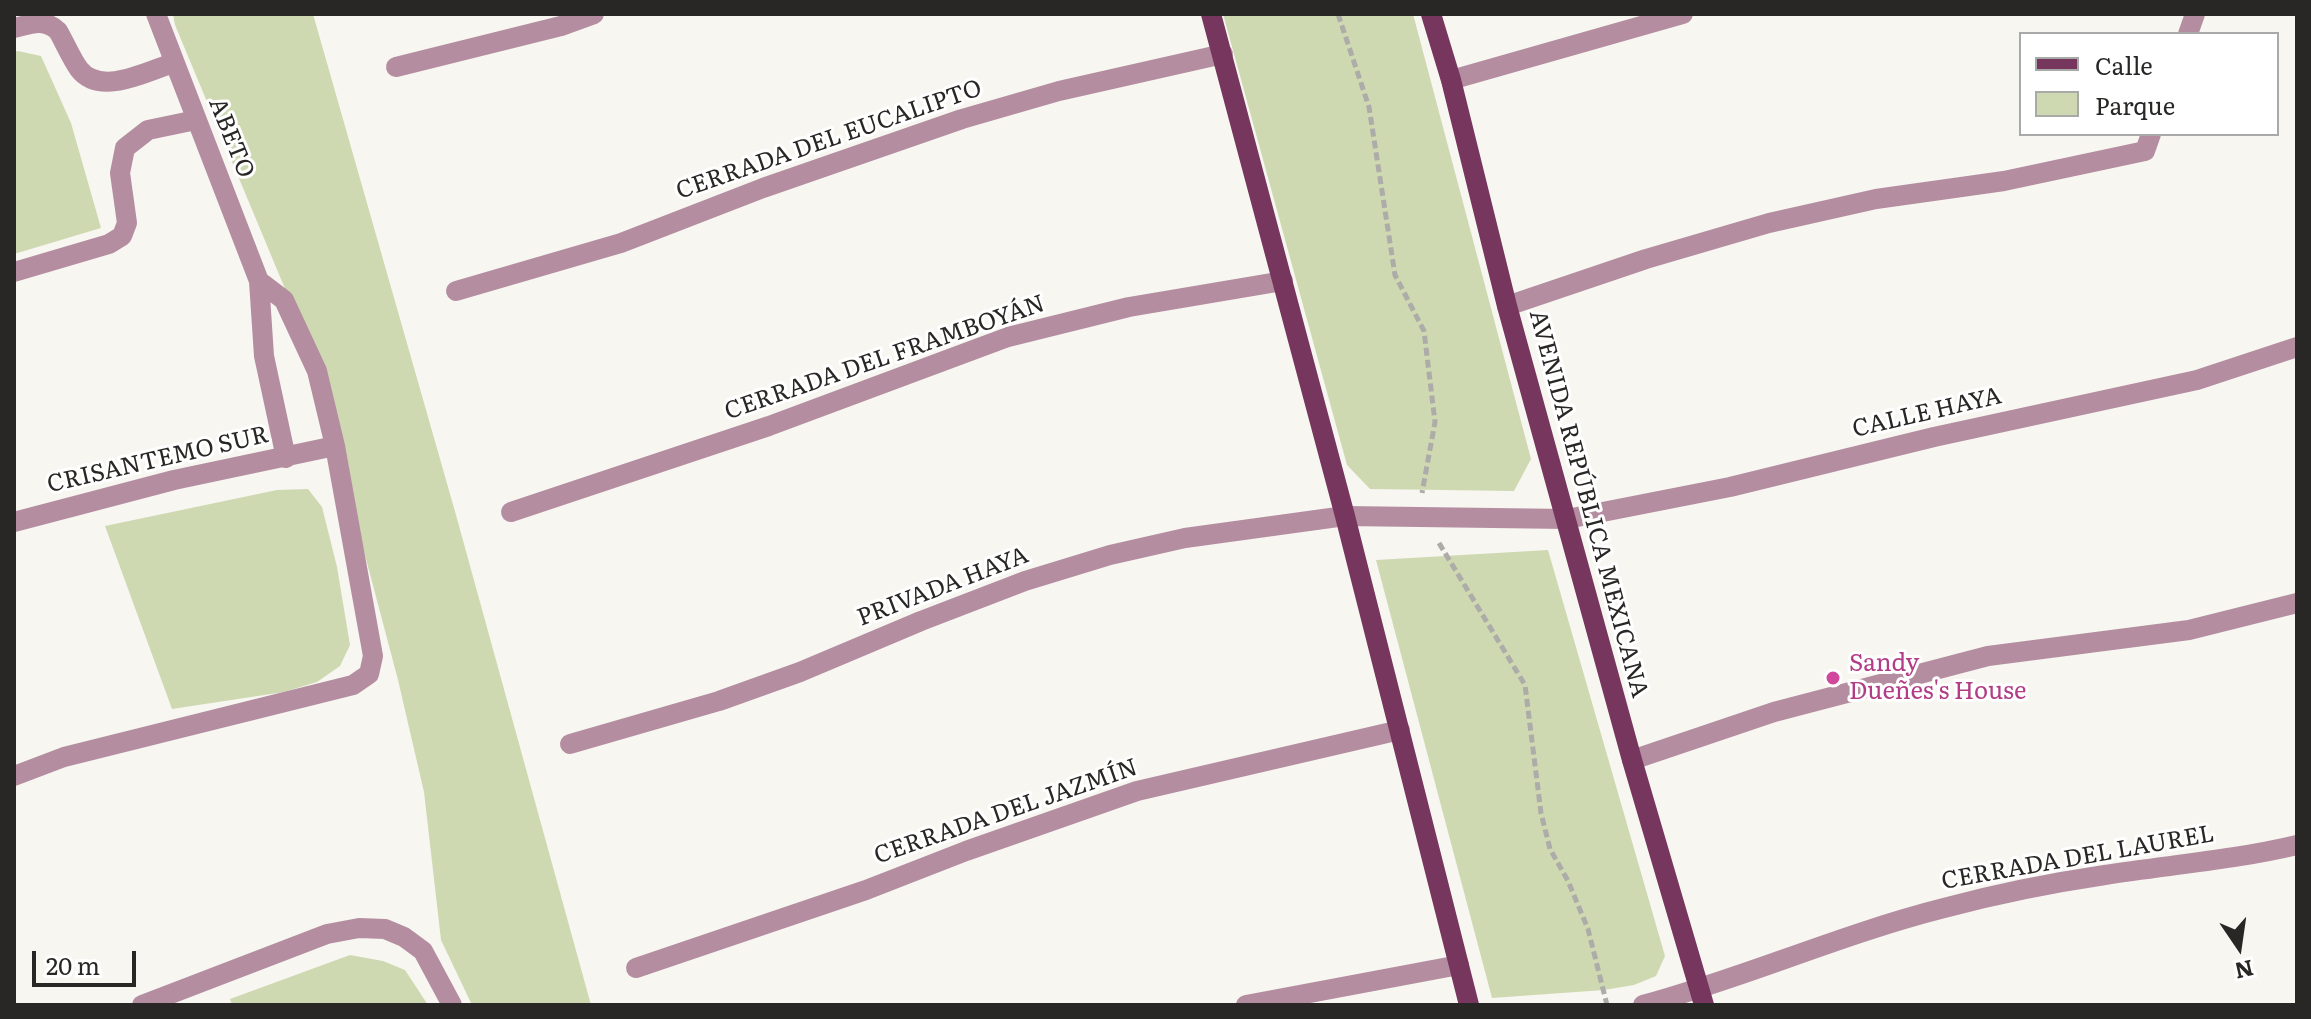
<!DOCTYPE html>
<html>
<head>
<meta charset="utf-8">
<style>
	body { margin:0 }
	#map { position:relative; width:2311px; height:1019px; overflow:hidden; background:#f7f6f1; font-family:Literata,serif }
	canvas { display:block }
	.frame { position:absolute; inset:0; border:16px solid #282725; pointer-events:none }
	.legend { position:absolute; left:2019px; top:32px; width:260px; height:104px; box-sizing:border-box; background:#fff; border:2px solid #a9a9a8; margin:0; padding:10px 14px; list-style:none; font-size:24px; color:#282725 }
	.legend li { display:flex; align-items:center; gap:16px; height:40px }
	.legend b { width:40px; border:2px solid #a9a9a8 }
	.north { position:absolute; left:2199px; top:907px; width:80px; height:80px; -webkit-text-stroke:6px #fff; paint-order:stroke; rotate:167deg; font-size:22px; font-weight:700; line-height:32px; text-align:center; color:#282725 }
	.north::after { content:''; display:block; margin:auto; width:28px; height:36px; background:#282725; clip-path:polygon(50% 0,100% 100%,50% 72%,0 100%) }
	.scale { position:absolute; left:32px; top:951px; width:104px; height:36px; box-sizing:border-box; border:4px solid #282725; border-top:0; padding-left:10px; font-size:24px; line-height:28px; white-space:nowrap; color:#282725; -webkit-text-stroke:6px #fff; paint-order:stroke }
</style>
</head>
<body>
<div id="map">
<canvas width="2311" height="1019"></canvas>
<div class="frame"></div>
<ul class="legend">
<li><b style="height:10px;background:#77365d"></b>Calle</li>
<li><b style="height:22px;background:#ced9b2"></b>Parque</li>
</ul>
<div class="north">N</div>
<div class="scale">20 m</div>
</div>
<script>
const ctx = document.querySelector('canvas').getContext('2d');
ctx.lineJoin = 'round';
function fill(path, color) { ctx.fillStyle = color; ctx.fill(path, 'evenodd'); }
function stroke(path, color, width, dash) { ctx.strokeStyle = color; ctx.lineWidth = width; ctx.lineCap = dash ? 'butt' : 'round'; ctx.setLineDash(dash || []); ctx.stroke(path); }
function label(font, color, halo, rows, align = 'center') {
  ctx.font = font + ' Literata,serif'; ctx.lineWidth = 6; ctx.setLineDash([]); ctx.textBaseline = 'middle'; ctx.strokeStyle = halo; ctx.fillStyle = color; for (const [text, x, y, turn = 0] of rows) {
    ctx.save(); ctx.translate(x, y); ctx.rotate((+turn || 0) * Math.PI / 180); ctx.textAlign = isNaN(turn) ? turn : align; if (halo) ctx.strokeText(text, 0, 0); ctx.fillText(text, 0, 0); ctx.restore();
  }
}
fill(new Path2D(`
	M173 14H313L456 515 591 1005H472L441 940 424 792 398 680 311 351 175 25Z
	M1223 14H1413L1531 459 1514 491 1370 489 1347 465Z
	M18 51 41 56 71 123 101 228 14 254V52Z
	M308 489 322 507 337 567 350 645 340 666 317 682 284 692 172 709 105 526 277 490Z
	M1548 550 1665 956 1656 976 1634 985 1604 990 1492 998 1376 560Z
	M350 955 383 961 405 970 428 1005H232L230 999Z`), '#ced9b2');
stroke(new Path2D(`
	M1338 14 1369 107 1395 275 1424 331 1435 422 1422 493
	M1439 543 1525 685 1541 813 1550 849 1568 881 1588 929 1607 1005`), '#adaca8', 5, [8, 4]);
stroke(new Path2D(`
	M156 14 259 281 264 356 286 458
	M14 28C31 24 44 18 58 31 65 43 71 58 79 69 100 97 148 71 173 63
	M2188 34 2195 14
	M396 67 561 26 594 14
	M1451 80 1683 14
	M14 272 109 244 122 236 127 223 120 173 125 148 148 130 196 120
	M456 291 621 243 763 188 962 119 1059 91 1223 54
	M1507 306 1646 259 1769 223 1876 199 2004 181 2145 151 2151 134
	M511 512 769 426 1008 337 1129 307 1283 281
	M14 522 174 480 335 446
	M570 744 719 701 800 672 921 621 1025 581 1110 555 1185 538 1345 516 1567 519 1730 487 1934 437 2197 380 2297 347
	M1632 760 1774 712 1988 656 2189 630 2297 603
	M14 776 64 757 353 685 369 674 373 656 335 446 317 371 284 300 259 281
	M636 968 866 890 966 851 1137 791 1400 730
	M142 1005 327 934 359 928 385 929 404 937 423 951 452 1005
	M1246 1005 1459 965
	M1643 1005C1744 978 1841 934 1944 908 1996 894 2051 883 2105 875 2169 865 2234 860 2297 845`), '#b48da1', 20);
stroke(new Path2D(`
	M1211 14 1345 516 1469 1005
	M1431 14 1451 80 1507 306 1632 760 1704 1005`), '#77365d', 20);
for (const [x, y, r, color] of [
	[1833,678,8,"#d1479c"]
]) { const dot = new Path2D(); dot.arc(x, y, r, 0, 2 * Math.PI); ctx.fillStyle = color; ctx.fill(dot); stroke(dot, '#fff', 3); }
label('24px', '#282725', '#fff', [
	["ABETO",231,138,68],
	["CERRADA DEL EUCALIPTO",829,140,-19],
	["CERRADA DEL FRAMBOYÁN",885,358,-19],
	["CALLE HAYA",1927,413,-13],
	["CRISANTEMO SUR",158,460,-13],
	["AVENIDA REPÚBLICA MEXICANA",1588,504,75],
	["PRIVADA HAYA",943,587,-21],
	["CERRADA DEL JAZMÍN",1006,812,-19],
	["CERRADA DEL LAUREL",2078,858,-10]
]);
label('24px', '#b23c85', '#fff', [
	["Sandy",1849,664],
	["Dueñes's House",1849,692]
], 'left');
</script>
</body>
</html>
